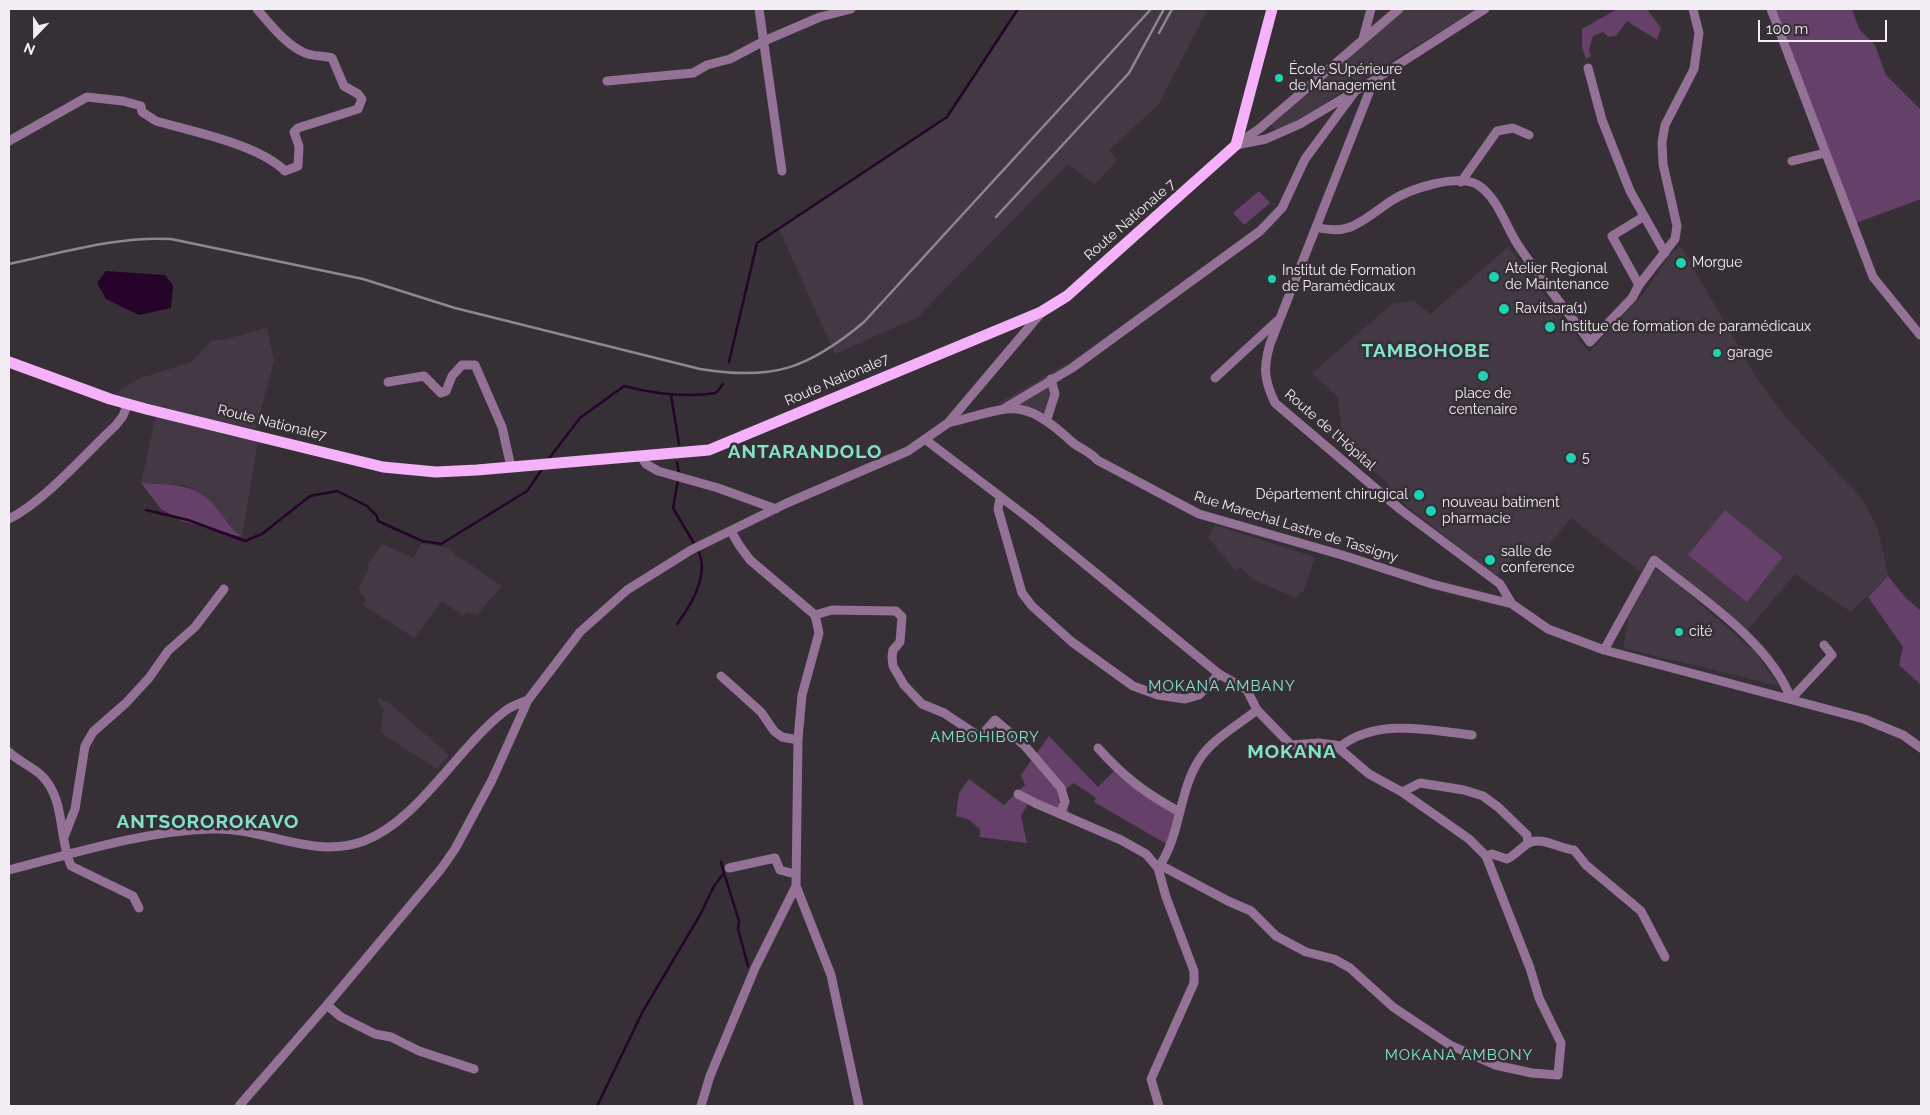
<!DOCTYPE html>
<html>
<head>
<meta charset="utf-8">
<style>
	body { margin:0 }
	#map { position:relative; width:1930px; height:1115px; overflow:hidden; background:#362f36; font-family:Raleway,sans-serif }
	canvas { display:block }
	.frame { position:absolute; inset:0; border:10px solid #f2eef3; pointer-events:none }
	.north { position:absolute; left:10px; top:10px; width:50px; height:50px; -webkit-text-stroke:4px #362f36; paint-order:stroke; rotate:202deg; font-size:14px; font-weight:700; line-height:20px; text-align:center; color:#f2eef3 }
	.north::after { content:''; display:block; margin:auto; width:18px; height:22px; background:#f2eef3; clip-path:polygon(50% 0,100% 100%,50% 72%,0 100%) }
	.scale { position:absolute; left:1758px; top:20px; width:129px; height:22px; box-sizing:border-box; border:2px solid #f2eef3; border-top:0; padding-left:6px; font-size:15px; line-height:18px; white-space:nowrap; color:#f2eef3; -webkit-text-stroke:4px #362f36; paint-order:stroke }
</style>
</head>
<body>
<div id="map">
<canvas width="1930" height="1115"></canvas>
<div class="frame"></div>
<div class="north">N</div>
<div class="scale">100 m</div>
</div>
<script>
const ctx = document.querySelector('canvas').getContext('2d');
ctx.lineJoin = 'round';
function fill(path, color) { ctx.fillStyle = color; ctx.fill(path, 'evenodd'); }
function stroke(path, color, width, dash) { ctx.strokeStyle = color; ctx.lineWidth = width; ctx.lineCap = dash ? 'butt' : 'round'; ctx.setLineDash(dash || []); ctx.stroke(path); }
function label(font, color, halo, rows, align = 'center') {
  ctx.font = font + ' Raleway,sans-serif'; ctx.lineWidth = 5; ctx.setLineDash([]); ctx.textBaseline = 'middle'; ctx.strokeStyle = halo; ctx.fillStyle = color; for (const [text, x, y, turn = 0] of rows) {
    ctx.save(); ctx.translate(x, y); ctx.rotate((+turn || 0) * Math.PI / 180); ctx.textAlign = isNaN(turn) ? turn : align; if (halo) ctx.strokeText(text, 0, 0); ctx.fillText(text, 0, 0); ctx.restore();
  }
}
fill(new Path2D(`
	M1018 9H1208L1158 105 1109 150 1117 160 1095 185 1068 164 918 317 835 354 778 227 947 116Z
	M1404 9H1477L1352 85 1299 121 1277 132 1271 124Z
	M1310 148 1287 209 1265 234 1120 337 1079 369 1052 384 1047 413 1021 405 1001 407 999 403 1072 361 1259 227 1279 206 1300 158Z
	M1681 246 1756 377 1783 414 1863 500 1878 529 1888 576 1851 612 1795 574 1747 631 1652 554 1641 572 1571 518 1540 556 1526 544 1496 576 1385 489 1388 483 1343 446 1338 397 1312 373 1393 303 1413 301 1430 314 1508 247 1589 352 1644 293 1672 252Z
	M267 328 274 361 256 429 163 409 115 394 138 379 191 362 211 341 225 339Z
	M156 415 258 441 242 537 230 529 219 510 203 495 185 485 141 483Z
	M1215 525 1315 557 1303 593 1300 592 1297 598 1251 579 1241 567 1235 571 1208 537Z
	M382 544 413 558 421 544 449 548 457 558 459 557 502 586 477 615 467 612 464 616 442 601 414 638 363 605 366 600 358 589 369 568 368 564Z
	M1654 568 1673 580 1755 652 1779 686 1623 648 1629 616Z
	M380 698 384 702 387 701 449 755 437 769 381 733 383 708 377 700Z`), '#433844');
fill(new Path2D(`
	M1617 9H1647L1661 28 1657 40 1627 21 1616 36 1609 37 1603 32 1593 36 1589 50 1591 56 1586 59 1582 48V29Z
	M1774 9H1852L1859 29 1875 45 1886 75 1921 110V199L1856 223Z
	M1259 191 1270 203 1244 225 1233 213Z
	M141 483C173 485 198 482 219 511 227 521 231 530 242 537L182 521 161 509Z
	M1725 510 1783 557 1747 602 1688 555Z
	M1888 576 1905 597 1921 611V685L1899 665 1903 647 1868 597Z
	M1049 736 1098 787 1115 770 1179 813 1170 846 1094 802 1096 798 1074 783 1063 791 1070 817 1030 800 1021 816 1027 843 980 837V829L968 819 956 816 959 793 969 779 1004 805 1025 785 1021 775Z`), '#654068');
fill(new Path2D(`
	M106 271 165 275 173 285 171 308 139 315 106 299 97 283Z`), '#260329');
stroke(new Path2D(`
	M729 362 757 243 947 117 1018 9
	M671 395 679 444
	M547 461 580 418 624 386C655 394 685 398 716 393L723 384
	M677 462 679 473
	M678 480 673 508 695 545
	M146 510 188 520 245 541 262 534 310 496 337 491 367 506 377 516 378 521 422 541 441 544 527 491 543 468
	M677 624C692 604 710 574 698 550
	M724 873 739 921 738 929 748 966
	M597 1106 643 1011 700 915 714 886 724 873 721 862`), '#260329', 2.5);
stroke(new Path2D(`
	M759 9 782 171
	M1771 9 1873 277 1920 335
	M1363 39 1371 9
	M1588 68 1602 120 1630 191 1665 253
	M1374 80 1270 344C1263 368 1264 380 1275 403L1401 510 1500 584 1512 604
	M607 81 693 73 707 65 730 59 764 41 820 17 851 9
	M9 141 87 97 123 101 141 106 142 112 156 121C193 132 258 144 285 171L298 166 299 146 294 132 298 128 358 109 362 99 358 94 344 86 332 58C323 55 314 57 305 53 286 45 270 24 257 9
	M1240 142 1259 129 1399 9
	M1236 145 1266 139 1300 124 1374 80 1485 9
	M1792 161 1825 153
	M1461 182 1497 131 1513 128 1529 135
	M1316 227C1350 237 1364 219 1391 201 1409 189 1458 173 1478 185 1498 198 1505 225 1518 245 1540 278 1566 310 1590 342L1632 298 1639 285 1675 239 1677 226 1663 164 1662 142 1665 125 1694 69 1699 33 1693 9
	M1639 285 1612 236 1643 217
	M1215 378 1277 321
	M388 382 424 376 441 393 446 391 452 376 462 365H475L502 427 511 467
	M1005 408 1072 368 1260 231 1282 208 1305 159 1356 90
	M1047 419 1055 394 1051 379
	M948 423C1010 408 1021 394 1072 442 1079 448 1092 453 1097 460L1199 514 1342 555 1432 584 1512 604 1548 629 1604 650 1864 719 1903 735 1921 748
	M926 440 1031 520 1219 674 1247 690 1257 710 1291 745 1319 743 1341 746C1377 718 1431 730 1472 735
	M641 456 646 464 658 471 718 488 776 509
	M1000 498 998 509 1022 593 1032 606 1072 642 1133 686 1158 695 1185 699 1199 695 1219 674
	M9 519C45 501 86 453 116 425L123 416 128 403
	M731 531 739 545 750 560 815 615 819 633 802 695 798 739 796 886 831 975 859 1106
	M815 615 832 610 896 611 902 617 900 642 893 650 892 657 893 666 904 685 922 704 944 713 980 737 995 720 1025 746 1061 788 1065 802 1060 814
	M1604 650 1654 560C1700 597 1770 642 1791 699
	M721 676 761 712 774 731 782 737 798 740
	M1791 699 1832 655 1824 645
	M1098 748C1124 777 1146 794 1180 812
	M9 752C18 761 31 766 41 775 66 799 58 837 71 866L133 896 139 908
	M1402 792 1420 783 1464 790 1483 796 1498 807 1527 835 1528 843
	M1018 794 1035 803 1121 840 1146 854 1158 868
	M64 837 75 809 85 746 93 732 126 703 149 678 168 651 195 627 224 589
	M1486 856 1492 854 1507 859C1515 855 1520 849 1527 844 1540 835 1560 849 1574 850L1586 865 1641 911 1665 957
	M1160 865 1228 901 1251 911 1276 936 1306 952 1334 959 1350 968 1393 1007 1450 1045 1495 1065 1532 1073 1558 1075 1561 1043 1539 998 1530 968 1486 856 1469 839 1402 792 1369 774 1335 745
	M729 868 775 858 780 870 795 874
	M9 870C75 853 143 831 212 829 264 827 312 860 364 841 418 821 458 747 505 711 511 706 521 703 528 700
	M327 1005 341 1017 375 1034 391 1037 419 1051 474 1069
	M239 1106 327 1005 441 869 455 849 492 780 528 700 580 632 627 590 691 550 787 503 908 451 948 423 1041 313
	M701 1106 710 1076 755 968 796 886
	M1159 1106 1151 1079 1194 983V971L1166 897 1158 868C1181 836 1178 793 1199 760 1211 740 1238 725 1257 710`), '#937295', 9);
stroke(new Path2D(`
	M9 362 110 399 146 409 383 467 436 472 477 470 709 450 1041 312 1067 296 1236 145 1272 9`), '#f5b1f9', 11);
stroke(new Path2D(`
	M1159 33 1172 9
	M996 217 1129 73 1164 9
	M9 264C62 253 116 236 171 239L363 279 455 308 700 369C772 381 808 369 864 322L1151 9`), '#8e888e', 2.5);
for (const [x, y, r, color] of [
	[1279,78,5,"#1ad5b2"],
	[1681,263,6,"#1ad5b2"],
	[1494,277,6,"#1ad5b2"],
	[1272,279,5,"#1ad5b2"],
	[1504,309,6,"#1ad5b2"],
	[1550,327,6,"#1ad5b2"],
	[1717,353,5,"#1ad5b2"],
	[1483,376,6,"#1ad5b2"],
	[1571,458,6,"#1ad5b2"],
	[1419,495,6,"#1ad5b2"],
	[1431,511,6,"#1ad5b2"],
	[1490,560,6,"#1ad5b2"],
	[1679,632,5,"#1ad5b2"]
]) { const dot = new Path2D(); dot.arc(x, y, r, 0, 2 * Math.PI); ctx.fillStyle = color; ctx.fill(dot); stroke(dot, '#362f36', 2); }
label('14px', '#f2eef3', '#362f36', [
	["École SUpérieure",1289,70],
	["de Management",1289,86],
	["Morgue",1692,263],
	["Atelier Regional",1505,269],
	["de Maintenance",1505,285],
	["Institut de Formation",1282,271],
	["de Paramédicaux",1282,287],
	["Ravitsara(1)",1515,309],
	["Institue de formation de paramédicaux",1561,327],
	["garage",1727,353],
	["place de",1483,394,"center"],
	["centenaire",1483,410,"center"],
	["5",1582,458],
	["Département chirugical",1408,495,"right"],
	["nouveau batiment",1442,503],
	["pharmacie",1442,519],
	["salle de",1501,552],
	["conference",1501,568],
	["cité",1689,632]
], 'left');
label('14px', '#f2eef3', '#362f36', [
	["Route Nationale 7",1130,220,-41],
	["Route Nationale7",837,380,-23],
	["Route Nationale7",272,423,14],
	["Route de l'Hôpital",1330,430,41],
	["Rue Marechal Lastre de Tassigny",1296,527,17]
]);
ctx.letterSpacing = '1px';
label('15px', '#81e2c8', '#362f36', [
	["MOKANA AMBANY",1222,686],
	["AMBOHIBORY",985,737],
	["MOKANA AMBONY",1459,1055]
]);
ctx.letterSpacing = '0px';
ctx.letterSpacing = '1px';
label('bold 19px', '#81e2c8', '#362f36', [
	["TAMBOHOBE",1426,351],
	["ANTARANDOLO",805,452],
	["MOKANA",1292,752],
	["ANTSOROROKAVO",208,822]
]);
ctx.letterSpacing = '0px';
</script>
</body>
</html>
